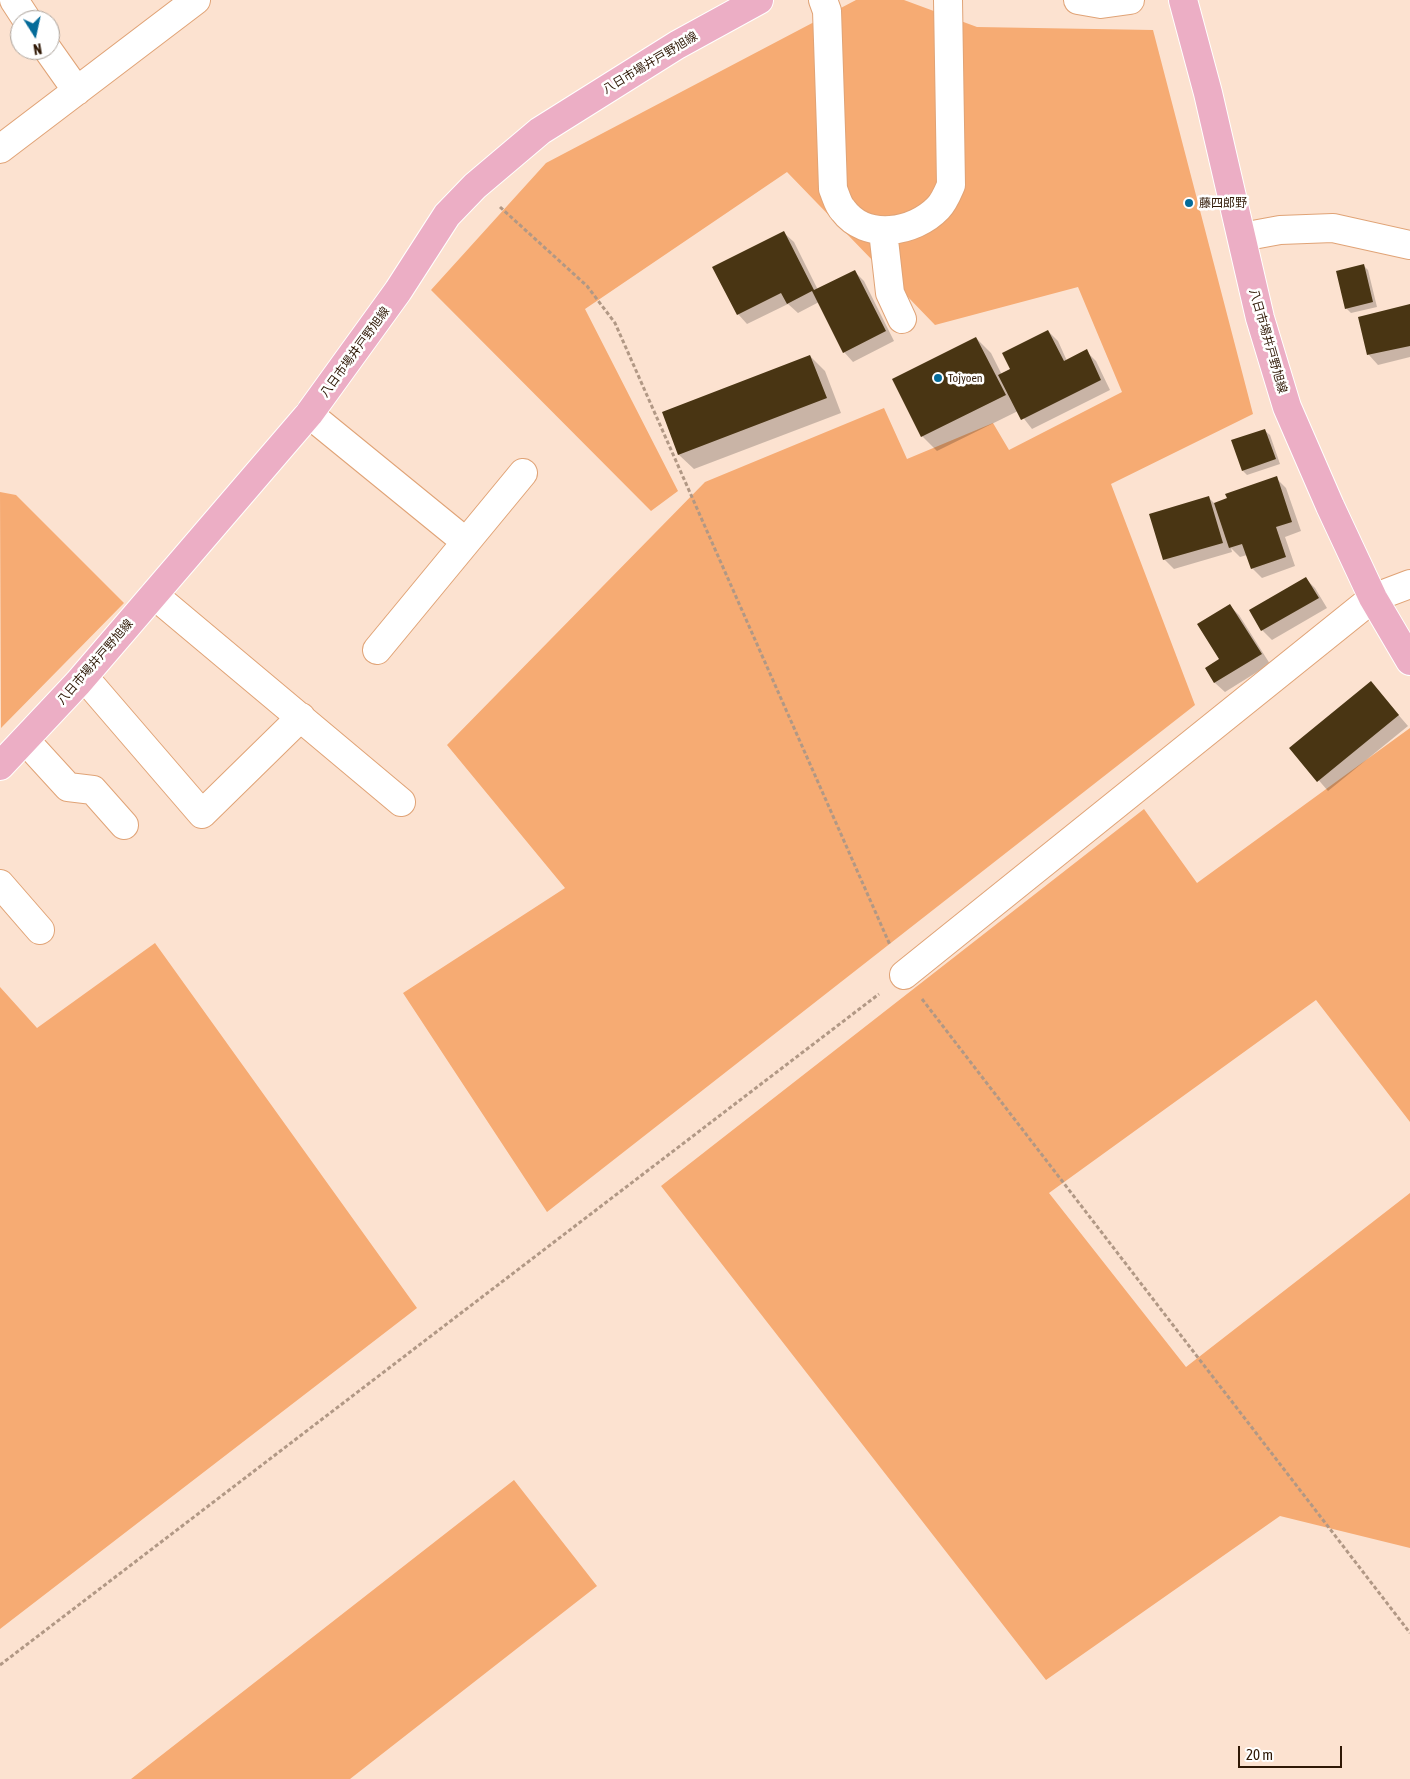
<!DOCTYPE html>
<html>
<head>
<meta charset="utf-8">
<style>
	body { margin:0 }
	#map { position:relative; width:1410px; height:1779px; overflow:hidden; background:#fce2d0; font-family:"Asap Condensed",sans-serif }
	canvas { display:block }
	.north { position:absolute; left:10px; top:10px; width:50px; height:50px; box-sizing:border-box; background:#fff; border:1px solid #aca39b; border-radius:50%; rotate:170deg; font-size:14px; font-weight:700; line-height:20px; text-align:center; color:#2f1805 }
	.north::after { content:''; display:block; margin:auto; width:18px; height:22px; background:#056b99; clip-path:polygon(50% 0,100% 100%,50% 72%,0 100%) }
	.scale { position:absolute; left:1238px; top:1746px; width:104px; height:22px; box-sizing:border-box; border:2px solid #2f1805; border-top:0; padding-left:6px; font-size:15px; line-height:18px; white-space:nowrap; color:#2f1805; -webkit-text-stroke:4px #fff; paint-order:stroke }
</style>
</head>
<body>
<div id="map">
<canvas width="1410" height="1779"></canvas>
<div class="north">N</div>
<div class="scale">20 m</div>
</div>
<script>
const ctx = document.querySelector('canvas').getContext('2d');
ctx.lineJoin = 'round';
function fill(path, color) { ctx.fillStyle = color; ctx.fill(path, 'evenodd'); }
function stroke(path, color, width, dash) { ctx.strokeStyle = color; ctx.lineWidth = width; ctx.lineCap = dash ? 'butt' : 'round'; ctx.setLineDash(dash || []); ctx.stroke(path); }
function label(font, color, halo, rows, align = 'center') {
  ctx.font = font + ' "Asap Condensed","Noto Sans JP",sans-serif'; ctx.lineWidth = 5; ctx.setLineDash([]); ctx.textBaseline = 'middle'; ctx.strokeStyle = halo; ctx.fillStyle = color; for (const [text, x, y, turn = 0] of rows) {
    ctx.save(); ctx.translate(x, y); ctx.rotate((+turn || 0) * Math.PI / 180); ctx.textAlign = isNaN(turn) ? turn : align; if (halo) ctx.strokeText(text, 0, 0); ctx.fillText(text, 0, 0); ctx.restore();
  }
}
fill(new Path2D(`
	M856 0H904L977 27 1153 30 1253 414 1111 484 1195 705 547 1212 403 993 565 888 447 745 705 482 884 408 907 459 993 423 1009 450 1122 392 1078 287 935 325 787 172 585 309 678 491 651 511 431 290 546 163Z
	M0 492 16 495 124 603 1 728Z
	M1410 728V1122L1316 1000 1049 1193 1186 1367 1410 1193V1548L1280 1516 1046 1680 661 1186 1144 809 1197 883Z
	M155 943 417 1308 0 1629V987L37 1028Z
	M514 1480 597 1586 350 1779H131Z`), '#f6ab73');
fill(new Path2D(`
	M784 233 794 242 818 290 854 271 864 281 894 341 853 362 844 352 819 302 798 313 788 304 747 324 738 314Z
	M1364 266 1368 270 1377 307 1351 313 1346 308Z
	M1410 306V357L1378 365 1369 355 1360 318Z
	M1048 331 1058 341 1067 361 1086 351 1096 361 1110 390 1032 429 1018 411 937 451 922 436 976 338 991 353 1002 375 1011 370Z
	M810 356 825 371 841 413 694 469 679 455 664 413Z
	M1265 431 1270 435 1280 464 1247 475 1243 471Z
	M1276 478 1286 488 1301 531 1285 537 1295 566 1262 578 1252 568 1247 555 1240 557 1231 548 1232 552 1174 569 1164 559 1209 498 1215 504Z
	M1305 578 1315 588 1327 608 1272 640 1262 630 1251 610Z
	M1230 606 1239 615 1270 664 1225 692 1215 683 1207 669 1221 660Z
	M1371 683 1408 726 1328 791 1291 748Z`), '#0003');
fill(new Path2D(`
	M784 231 814 290 855 270 886 331 843 353 812 291 787 304 781 293 737 315 712 267Z
	M1364 264 1373 302 1345 309 1336 271Z
	M1410 304V346L1367 355 1358 317Z
	M1048 330 1064 361 1087 349 1101 380 1021 420 998 375 1010 369 1002 353Z
	M976 337 1006 395 921 437 892 379Z
	M810 355 827 398 678 455 662 412Z
	M1265 429 1276 459 1242 471 1231 440Z
	M1277 476 1292 522 1276 527 1286 557 1251 569 1242 544 1229 548 1214 503 1227 498 1225 494Z
	M1209 496 1223 543 1163 560 1149 514Z
	M1306 577 1319 598 1261 631 1249 610Z
	M1230 604 1262 654 1214 683 1205 668 1219 659 1197 624Z
	M1371 681 1399 715 1317 782 1289 748Z`), '#493513');
const minor = new Path2D(`
	M14 0 27 20
	M823 0 827 11 833 189C836 196 838 205 843 210 866 241 914 233 938 208 944 202 948 192 951 185L948 0
	M1078 0 1101 4 1130 0
	M48 50 77 91
	M0 149 196 0
	M883 231 890 293 902 319
	M1242 237 1280 230 1333 228 1410 245
	M309 414 466 542
	M154 595 401 802
	M377 650 523 473
	M84 677 202 814 301 717
	M25 740 68 787 93 790 124 825
	M0 884 40 930
	M904 975 1373 598 1410 584`);
const major = new Path2D(`
	M1183 0 1208 93 1260 318 1287 407 1330 506 1373 598 1410 661
	M0 766 78 683 309 414 398 291 447 215 475 186 540 131 677 45 759 0`);
stroke(minor, '#e0a376', 30);
stroke(major, '#fff', 30);
stroke(new Path2D(`
	M500 207 587 286 615 323 890 945
	M922 999 1410 1633
	M0 1665 879 994`), '#b19885', 3, [4, 2.5]);
stroke(minor, '#fff', 28);
stroke(major, '#ecaec5', 28);
for (const [x, y, r, color] of [
	[1189,203,5,"#056b99"],
	[938,378,5,"#056b99"]
]) { const dot = new Path2D(); dot.arc(x, y, r, 0, 2 * Math.PI); ctx.fillStyle = color; ctx.fill(dot); stroke(dot, '#fff', 2); }
label('12px', '#2f1805', '#fff', [
	["八日市場井戸野旭線",650,63,-31],
	["八日市場井戸野旭線",1268,341,74],
	["八日市場井戸野旭線",355,352,-54],
	["八日市場井戸野旭線",95,662,-49]
]);
label('12px', '#2f1805', '#fff', [
	["藤四郎野",1199,203],
	["Tojyoen",948,378]
], 'left');
</script>
</body>
</html>
